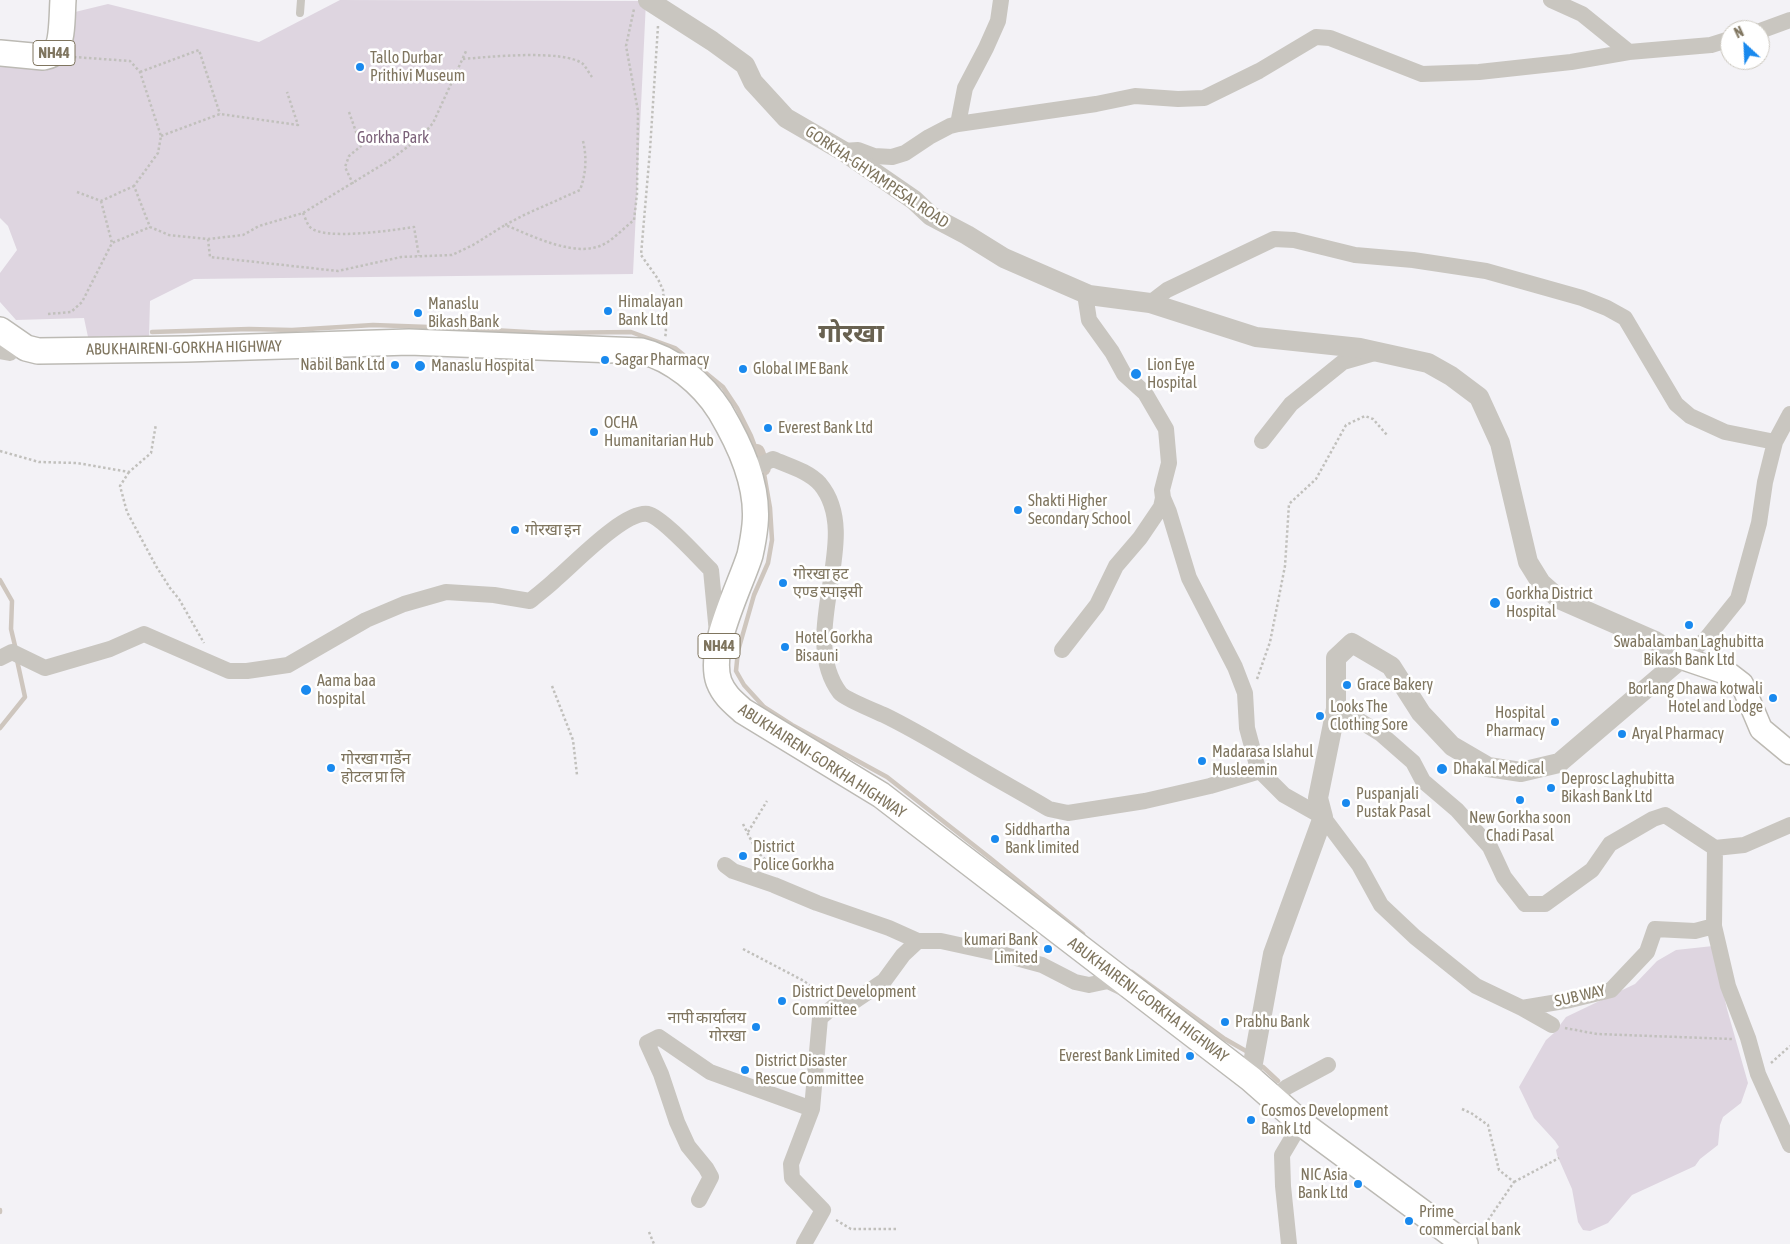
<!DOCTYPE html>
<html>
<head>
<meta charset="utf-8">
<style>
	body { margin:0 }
	#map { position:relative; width:1790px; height:1244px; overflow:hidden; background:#f3f2f6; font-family:"Asap Condensed",sans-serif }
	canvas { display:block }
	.north { position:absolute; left:1720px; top:20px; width:50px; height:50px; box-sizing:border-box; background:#fff; border:1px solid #ccc8bf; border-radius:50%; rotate:335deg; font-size:14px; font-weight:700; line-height:20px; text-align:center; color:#7f755f }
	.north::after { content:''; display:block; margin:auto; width:18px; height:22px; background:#1989ee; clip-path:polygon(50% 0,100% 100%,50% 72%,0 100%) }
</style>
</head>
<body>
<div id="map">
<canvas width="1790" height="1244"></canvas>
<div class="north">N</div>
</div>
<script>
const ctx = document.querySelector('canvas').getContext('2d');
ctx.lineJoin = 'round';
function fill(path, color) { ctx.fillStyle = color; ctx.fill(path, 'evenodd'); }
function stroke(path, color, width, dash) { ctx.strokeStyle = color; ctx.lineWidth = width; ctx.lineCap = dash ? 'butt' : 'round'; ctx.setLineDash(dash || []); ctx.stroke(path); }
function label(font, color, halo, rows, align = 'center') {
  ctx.font = font + ' "Asap Condensed","Noto Sans Devanagari",sans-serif'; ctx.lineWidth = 5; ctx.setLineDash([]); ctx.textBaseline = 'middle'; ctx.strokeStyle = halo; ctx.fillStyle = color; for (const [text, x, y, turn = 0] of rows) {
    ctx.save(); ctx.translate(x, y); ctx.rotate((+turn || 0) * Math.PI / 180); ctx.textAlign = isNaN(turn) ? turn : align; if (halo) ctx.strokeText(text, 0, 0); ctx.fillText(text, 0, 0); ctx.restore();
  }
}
fill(new Path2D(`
	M340 0 646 1 633 274 194 279 150 301 149 336 88 337 84 318 16 320 0 302V273L17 250 8 226 0 218V62L63 63 75 12 108 4 259 42Z
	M1713 946 1727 1009 1748 1083 1741 1103 1723 1117 1720 1125 1718 1145 1700 1159 1695 1166 1632 1195 1608 1223 1590 1231 1583 1230 1578 1222 1572 1189 1557 1155 1556 1150 1559 1147 1555 1141 1534 1118 1519 1087 1546 1040 1554 1033 1566 1017 1635 984 1657 961 1676 950Z`), '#ded5e0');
stroke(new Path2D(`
	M152 332 249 329 292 330 373 325 457 328 545 333 631 332 675 348 723 387 737 408 751 436 757 452
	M763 468 770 508 772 540 768 563 754 595 738 651 736 671 744 685 764 707 792 725 887 777 990 858 1083 934
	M0 580 12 601 11 629 16 650
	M0 728 25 697 17 660
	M1132 972 1225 1039 1246 1051
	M1263 1067 1278 1081
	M0 1210V1212`), '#cec6be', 4.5);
stroke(new Path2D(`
	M757 452 763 468`), '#cec6be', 16);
const secondary = new Path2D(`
	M1682 658 1729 674 1742 684 1761 729 1790 753`);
const primary = new Path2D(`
	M0 53 43 57C47 56 51 56 54 52 63 44 62 13 63 0
	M0 330 26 348 38 351 186 349 409 342 641 351C672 358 703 384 720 411 740 445 759 485 755 525 754 535 752 546 750 555 740 587 707 649 719 682 724 695 733 702 743 711L881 795 1251 1079 1301 1123 1465 1244`);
stroke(secondary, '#bdbab3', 25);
stroke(primary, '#bcbab4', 28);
stroke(new Path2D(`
	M658 26 650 150 641 255 658 279 663 290 666 332 665 338
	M74 57 130 61 140 72 161 136 158 153 134 186 150 227 169 235 208 239 243 235 259 226 303 213 390 160 422 136 433 123 467 49
	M463 59C487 57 565 49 583 64 586 67 589 73 592 77
	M140 72 199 50 220 114
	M349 112 361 146 349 156 345 167 353 184
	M161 136 220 114 298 125 287 92
	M583 141C587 157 586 174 580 190L524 215 505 225C533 236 578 260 606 243 616 237 625 227 634 220L637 194 638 111 626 46 634 9
	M77 192 101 201 134 186
	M101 201 112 243
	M303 213C305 217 307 224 310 227 323 241 394 230 414 227L419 256
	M208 239 210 257 338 271 401 257 452 255 473 245 505 225
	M48 314 71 312 82 302 112 243 150 227
	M0 451 39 462 77 463 129 472 151 453 156 424
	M129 472 120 486 127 512 156 566 170 588 179 599 204 643
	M1257 679 1270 642 1285 566 1289 504 1316 479 1346 425 1365 416 1373 419 1387 435
	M552 686 573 740 577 775
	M743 824 757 852 776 869
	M748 832 767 801
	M743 949 804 981 824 996
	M1565 1028 1597 1034 1732 1039
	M1771 1063 1790 1046
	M1462 1109 1471 1113 1488 1125 1499 1170 1514 1182 1480 1232
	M1514 1182 1559 1158
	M836 1220 851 1229H896
	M649 1232 654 1244`), '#c1c0bc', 2.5, [2.5, 2.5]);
stroke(new Path2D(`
	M300 13 301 0`), '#c9c6c0', 8);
stroke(new Path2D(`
	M1551 0 1582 14 1629 52
	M1760 31 1790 20
	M958 124 965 88 986 48 998 21 1001 0
	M843 151 858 150 874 156 892 157 905 153 929 137 950 126 958 124 1096 104 1135 96 1178 99 1204 98 1259 71 1316 37 1330 38 1422 74 1479 72 1571 62 1629 52 1711 45 1730 39
	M1085 294 1089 320 1112 352 1124 374 1145 393 1166 429 1169 463 1162 490 1163 498 1169 512 1189 578 1235 667 1245 693 1247 728 1258 769 1284 795 1323 817 1359 865 1381 905 1415 937 1476 986 1522 1008 1552 1025
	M1150 303 1167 290 1274 239 1294 240 1355 255 1413 260 1486 271 1582 298 1607 308 1625 318 1676 404 1690 416 1725 432 1775 442 1765 482 1759 523 1738 599 1705 640 1682 658
	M0 351 10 353 19 343
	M1262 441 1291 404 1343 362 1378 352
	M1775 442 1790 414
	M748 471 773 459C789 466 808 471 820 484 865 538 795 633 840 693 845 699 875 711 884 715 915 730 944 748 973 765 998 780 1024 794 1049 809L1068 813 1145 801 1210 786 1260 771
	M1062 650 1097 605 1116 566 1140 538 1161 507 1163 498
	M0 658 12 652 45 668 110 649 144 634 229 671H247L288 665 366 620 404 604 446 592 494 595 530 601C538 594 548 587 556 579 574 564 625 510 648 514 662 517 699 558 711 570L717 633
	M1336 706 1381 734 1413 762 1423 781 1457 810 1490 847 1504 877 1525 904H1545L1592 870 1610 844 1653 819 1665 815 1715 848 1744 845 1790 825
	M1715 848 1714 926 1728 986 1748 1038 1758 1074 1790 1145
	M725 865 733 871 774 885 817 903 889 928 918 941
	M1522 1008 1570 1000 1611 990 1647 952 1655 929 1695 931 1714 926
	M1273 1098 1287 1087 1328 1065
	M699 1200 711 1177 706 1168 688 1146 677 1122 661 1074 647 1043 659 1037 710 1072 812 1109
	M804 1244 823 1210 792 1178 791 1164 812 1109 820 1018 833 1007 850 1004 884 981 903 955 918 941H941L1005 955 1042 965 1075 982 1089 985 1108 981 1123 988
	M1289 1244 1283 1186 1282 1155 1301 1123`), '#c9c6c0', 16);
stroke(new Path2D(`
	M648 0 712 41 745 65 753 82 786 118 843 151 914 200 931 216 967 235 1004 258 1089 295 1150 303 1256 337 1360 348 1378 352 1428 363 1451 376 1479 397 1500 443 1528 562 1541 583 1559 599 1655 641 1682 658 1559 763 1521 772 1488 767 1452 746 1421 713 1391 666 1352 643 1336 658V709L1318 798 1323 817 1273 954 1253 1063 1251 1079`), '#c9c6c0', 20);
stroke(secondary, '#fff', 22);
stroke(primary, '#fff', 25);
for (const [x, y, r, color] of [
	[360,67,5,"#1989ee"],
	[608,311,5,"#1989ee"],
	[418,313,5,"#1989ee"],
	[605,360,5,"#1989ee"],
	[395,365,5,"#1989ee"],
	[420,366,6,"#1989ee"],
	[743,369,5,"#1989ee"],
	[1136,374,6,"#1989ee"],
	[768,428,5,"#1989ee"],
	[594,432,5,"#1989ee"],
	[1018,510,5,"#1989ee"],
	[515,530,5,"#1989ee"],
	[783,583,5,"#1989ee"],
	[1495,603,6,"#1989ee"],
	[1689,625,5,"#1989ee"],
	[785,647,5,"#1989ee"],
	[1347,685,5,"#1989ee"],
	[306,690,6,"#1989ee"],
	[1773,698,5,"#1989ee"],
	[1320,716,5,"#1989ee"],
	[1555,722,5,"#1989ee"],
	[1622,734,5,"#1989ee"],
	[1202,761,5,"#1989ee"],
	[331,768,5,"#1989ee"],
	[1442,769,6,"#1989ee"],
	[1551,788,5,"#1989ee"],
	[1520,800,5,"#1989ee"],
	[1346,803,5,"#1989ee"],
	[995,839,5,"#1989ee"],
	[743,856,5,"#1989ee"],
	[1048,949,5,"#1989ee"],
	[782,1001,5,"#1989ee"],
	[1225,1022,5,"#1989ee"],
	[756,1027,5,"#1989ee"],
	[1190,1056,5,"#1989ee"],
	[745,1070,5,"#1989ee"],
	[1251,1120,5,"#1989ee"],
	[1358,1184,5,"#1989ee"],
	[1409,1221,5,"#1989ee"]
]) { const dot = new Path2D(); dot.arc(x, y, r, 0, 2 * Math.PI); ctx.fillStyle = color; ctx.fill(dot); stroke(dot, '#fff', 2); }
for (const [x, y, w] of [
	[54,53,42],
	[719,646,42]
]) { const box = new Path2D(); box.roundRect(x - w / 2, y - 12.5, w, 25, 4); ctx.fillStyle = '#fff'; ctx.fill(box); stroke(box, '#7f755f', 1); }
label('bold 15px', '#7f755f', null, [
	["NH44",54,53],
	["NH44",719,646]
]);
label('16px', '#7f755f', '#fff', [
	["Tallo Durbar",370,58],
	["Prithivi Museum",370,76],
	["Himalayan",618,302],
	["Bank Ltd",618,320],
	["Manaslu",428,304],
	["Bikash Bank",428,322],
	["Sagar Pharmacy",615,360],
	["Nabil Bank Ltd",385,365,"right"],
	["Lion Eye",1147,365],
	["Hospital",1147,383],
	["Manaslu Hospital",431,366],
	["Global IME Bank",753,369],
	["OCHA",604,423],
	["Humanitarian Hub",604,441],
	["Everest Bank Ltd",778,428],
	["Shakti Higher",1028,501],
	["Secondary School",1028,519],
	["गोरखा इन",525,530],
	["गोरखा हट",793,574],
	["एण्ड स्पाइसी",793,592],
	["Gorkha District",1506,594],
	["Hospital",1506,612],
	["Hotel Gorkha",795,638],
	["Bisauni",795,656],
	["Swabalamban Laghubitta",1689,642,"center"],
	["Bikash Bank Ltd",1689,660,"center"],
	["Aama baa",317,681],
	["hospital",317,699],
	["Grace Bakery",1357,685],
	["Borlang Dhawa kotwali",1763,689,"right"],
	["Hotel and Lodge",1763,707,"right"],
	["Looks The",1330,707],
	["Clothing Sore",1330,725],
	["Hospital",1545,713,"right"],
	["Pharmacy",1545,731,"right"],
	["Aryal Pharmacy",1632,734],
	["Madarasa Islahul",1212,752],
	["Musleemin",1212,770],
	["गोरखा गार्डेन",341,759],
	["होटल प्रा लि",341,777],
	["Dhakal Medical",1453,769],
	["Deprosc Laghubitta",1561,779],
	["Bikash Bank Ltd",1561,797],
	["Puspanjali",1356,794],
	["Pustak Pasal",1356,812],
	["New Gorkha soon",1520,818,"center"],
	["Chadi Pasal",1520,836,"center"],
	["Siddhartha",1005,830],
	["Bank limited",1005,848],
	["District",753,847],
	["Police Gorkha",753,865],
	["kumari Bank",1038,940,"right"],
	["Limited",1038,958,"right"],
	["District Development",792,992],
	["Committee",792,1010],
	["नापी कार्यालय",746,1018,"right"],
	["गोरखा",746,1036,"right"],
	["Prabhu Bank",1235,1022],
	["Everest Bank Limited",1180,1056,"right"],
	["District Disaster",755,1061],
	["Rescue Committee",755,1079],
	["Cosmos Development",1261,1111],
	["Bank Ltd",1261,1129],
	["NIC Asia",1348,1175,"right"],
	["Bank Ltd",1348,1193,"right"],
	["Prime",1419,1212],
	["commercial bank",1419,1230]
], 'left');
label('16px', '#7c627a', '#fff', [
	["Gorkha Park",393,138]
]);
label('16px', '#7f755f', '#fff', [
	["GORKHA-GHYAMPESAL ROAD",877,177,34],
	["ABUKHAIRENI-GORKHA HIGHWAY",184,348,-1],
	["ABUKHAIRENI-GORKHA HIGHWAY",822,761,33],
	["SUB WAY",1580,996,-13],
	["ABUKHAIRENI-GORKHA HIGHWAY",1148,1000,37]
]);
label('bold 26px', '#696251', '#fff', [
	["गोरखा",851,334]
]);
</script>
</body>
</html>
